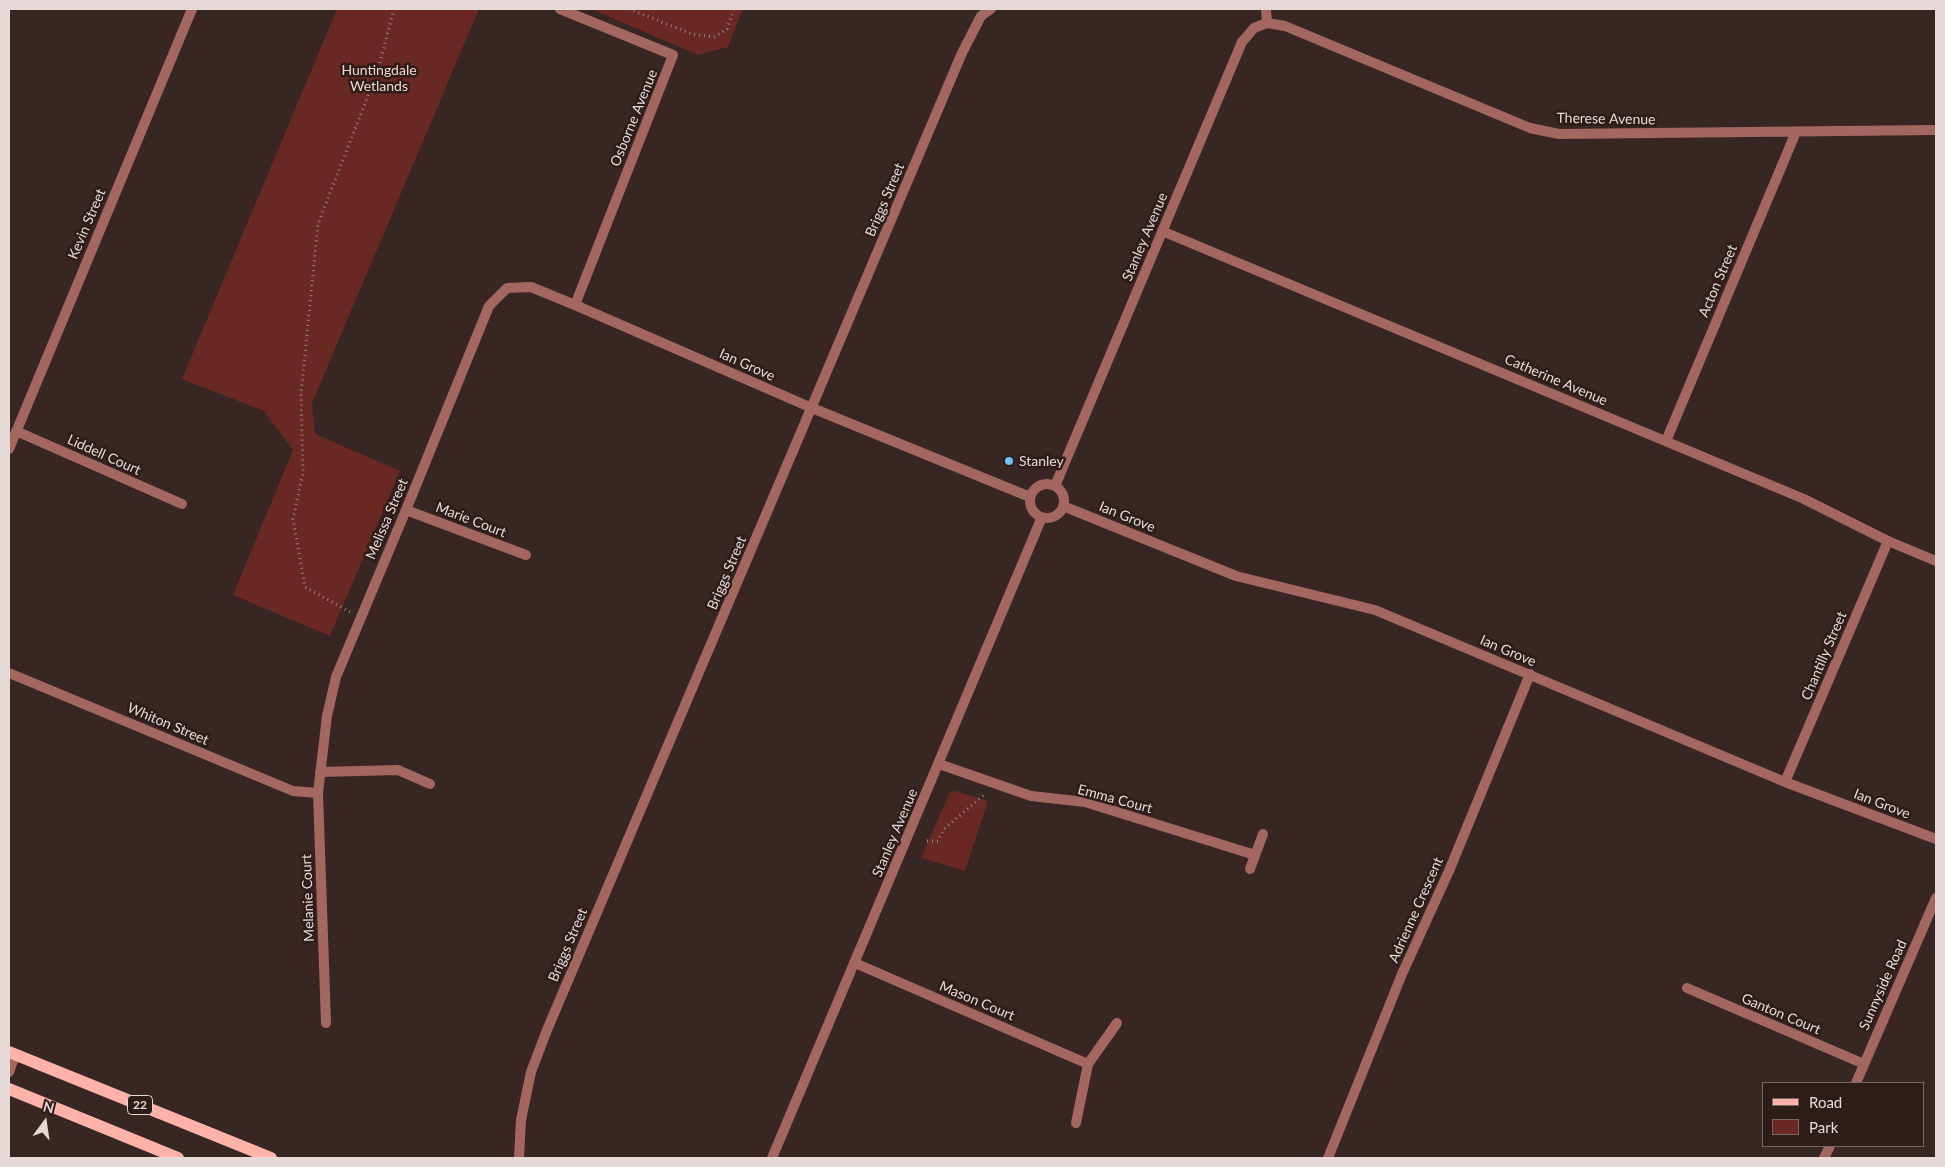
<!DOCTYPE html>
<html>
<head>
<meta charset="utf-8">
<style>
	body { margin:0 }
	#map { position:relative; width:1945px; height:1167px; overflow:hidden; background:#372623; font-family:Lato,sans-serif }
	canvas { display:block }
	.frame { position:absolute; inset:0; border:10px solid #e6dad8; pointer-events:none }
	.legend { position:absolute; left:1762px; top:1082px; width:162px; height:65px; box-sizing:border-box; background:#2d1c1a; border:1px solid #776866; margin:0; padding:6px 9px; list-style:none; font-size:15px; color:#e6dad8 }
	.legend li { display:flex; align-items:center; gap:10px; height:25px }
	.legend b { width:25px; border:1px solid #776866 }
	.north { position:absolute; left:20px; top:1097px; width:50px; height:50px; -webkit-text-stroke:4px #2d1c1a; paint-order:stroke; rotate:14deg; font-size:14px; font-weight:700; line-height:20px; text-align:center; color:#e6dad8 }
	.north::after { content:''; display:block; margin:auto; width:18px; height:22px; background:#e6dad8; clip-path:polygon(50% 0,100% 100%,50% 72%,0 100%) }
</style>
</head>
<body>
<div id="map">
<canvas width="1945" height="1167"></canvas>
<div class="frame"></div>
<ul class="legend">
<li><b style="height:6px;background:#ffb3a8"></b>Road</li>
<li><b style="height:14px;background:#692822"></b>Park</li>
</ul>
<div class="north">N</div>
</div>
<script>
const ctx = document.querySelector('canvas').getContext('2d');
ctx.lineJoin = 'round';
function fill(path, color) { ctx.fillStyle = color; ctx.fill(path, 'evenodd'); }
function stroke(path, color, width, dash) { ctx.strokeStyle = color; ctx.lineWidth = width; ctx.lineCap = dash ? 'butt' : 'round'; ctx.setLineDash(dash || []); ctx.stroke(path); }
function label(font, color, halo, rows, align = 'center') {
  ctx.font = font + ' Lato,sans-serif'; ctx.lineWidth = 5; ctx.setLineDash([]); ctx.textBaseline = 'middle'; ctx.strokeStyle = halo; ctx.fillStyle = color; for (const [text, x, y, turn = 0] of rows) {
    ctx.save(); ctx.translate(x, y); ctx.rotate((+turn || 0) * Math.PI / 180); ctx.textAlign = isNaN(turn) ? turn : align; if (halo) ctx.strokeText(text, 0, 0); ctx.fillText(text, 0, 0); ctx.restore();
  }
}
fill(new Path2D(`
	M337 9H479L312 403 315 434 400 471 330 636 233 595 293 450 264 411 182 379Z
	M591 9H743L728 47 698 55Z
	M955 791 988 801 965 871 921 858 950 792Z`), '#692822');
stroke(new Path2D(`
	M629 9 692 34 714 37 727 29 734 9
	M350 612 305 587 293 519 303 472 301 394 318 224 378 70 394 9
	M927 841H938L944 829 985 794`), '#948583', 3, [1, 4]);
stroke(new Path2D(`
	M560 9 673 55 575 305
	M1267 23 1285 26 1530 128 1559 134 1936 130
	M1162 231 1804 499 1888 541 1936 561
	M16 431 182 504
	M1666 441 1796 132
	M9 449 192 9
	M1030 501a17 17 0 1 1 34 0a17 17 0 1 1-34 0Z
	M1055 486 1242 42 1254 28 1267 23 1266 9
	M1063 506 1236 576 1375 610 1785 782 1936 839
	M406 510 526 555
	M9 673 293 791 318 793
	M939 764 1031 796 1085 802 1255 855
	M320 772 398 770 430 784
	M1785 782 1888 541
	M1250 869 1263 834
	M855 963 1088 1064
	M1687 988 1864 1064
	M326 1023 318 793 327 716 336 677 406 510 489 306 507 288 531 287 575 305 812 408 1030 497
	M9 1072 15 1055
	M1856 1083 1936 898
	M1076 1123 1088 1064 1117 1023
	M519 1158 521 1120 531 1072 547 1030 962 53 981 16 991 9
	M772 1158 1042 517
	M1328 1158 1402 974 1449 871 1530 674
	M1824 1158 1830 1146`), '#a4675f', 10);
stroke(new Path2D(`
	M9 1052 271 1158
	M9 1089 178 1158`), '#ffb3a8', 12);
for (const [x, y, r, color] of [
	[1009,461,5,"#70c1f4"]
]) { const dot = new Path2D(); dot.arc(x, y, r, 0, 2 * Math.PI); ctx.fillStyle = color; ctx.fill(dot); stroke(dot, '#2d1c1a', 2); }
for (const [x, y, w] of [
	[140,1105,25]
]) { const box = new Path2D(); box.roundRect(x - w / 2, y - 9.5, w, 19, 4); ctx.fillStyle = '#2d1c1a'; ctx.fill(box); stroke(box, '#e6dad8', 1); }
label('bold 12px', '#e6dad8', null, [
	["22",140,1105]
]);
label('14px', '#f0d6d2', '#2d1c1a', [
	["Huntingdale",379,70],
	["Wetlands",379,86]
]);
label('14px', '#e6dad8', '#2d1c1a', [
	["Osborne Avenue",634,118,-68],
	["Therese Avenue",1606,119,1],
	["Briggs Street",885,200,-67],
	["Kevin Street",87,224,-67],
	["Stanley Avenue",1145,237,-67],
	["Acton Street",1718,281,-67],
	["Ian Grove",747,365,24],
	["Catherine Avenue",1556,380,23],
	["Liddell Court",104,455,24],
	["Ian Grove",1127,517,22],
	["Melissa Street",387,519,-67],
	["Marie Court",471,520,21],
	["Briggs Street",727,573,-67],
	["Ian Grove",1508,651,23],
	["Chantilly Street",1824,656,-67],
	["Whiton Street",168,724,23],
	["Emma Court",1115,799,15],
	["Ian Grove",1882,804,21],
	["Stanley Avenue",895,833,-67],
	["Melanie Court",308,898,-92],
	["Adrienne Crescent",1416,910,-66],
	["Briggs Street",568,945,-67],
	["Sunnyside Road",1883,985,-66],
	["Mason Court",977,1001,23],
	["Ganton Court",1781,1014,23]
]);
label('14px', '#e6dad8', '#2d1c1a', [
	["Stanley",1019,461]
], 'left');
</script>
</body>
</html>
